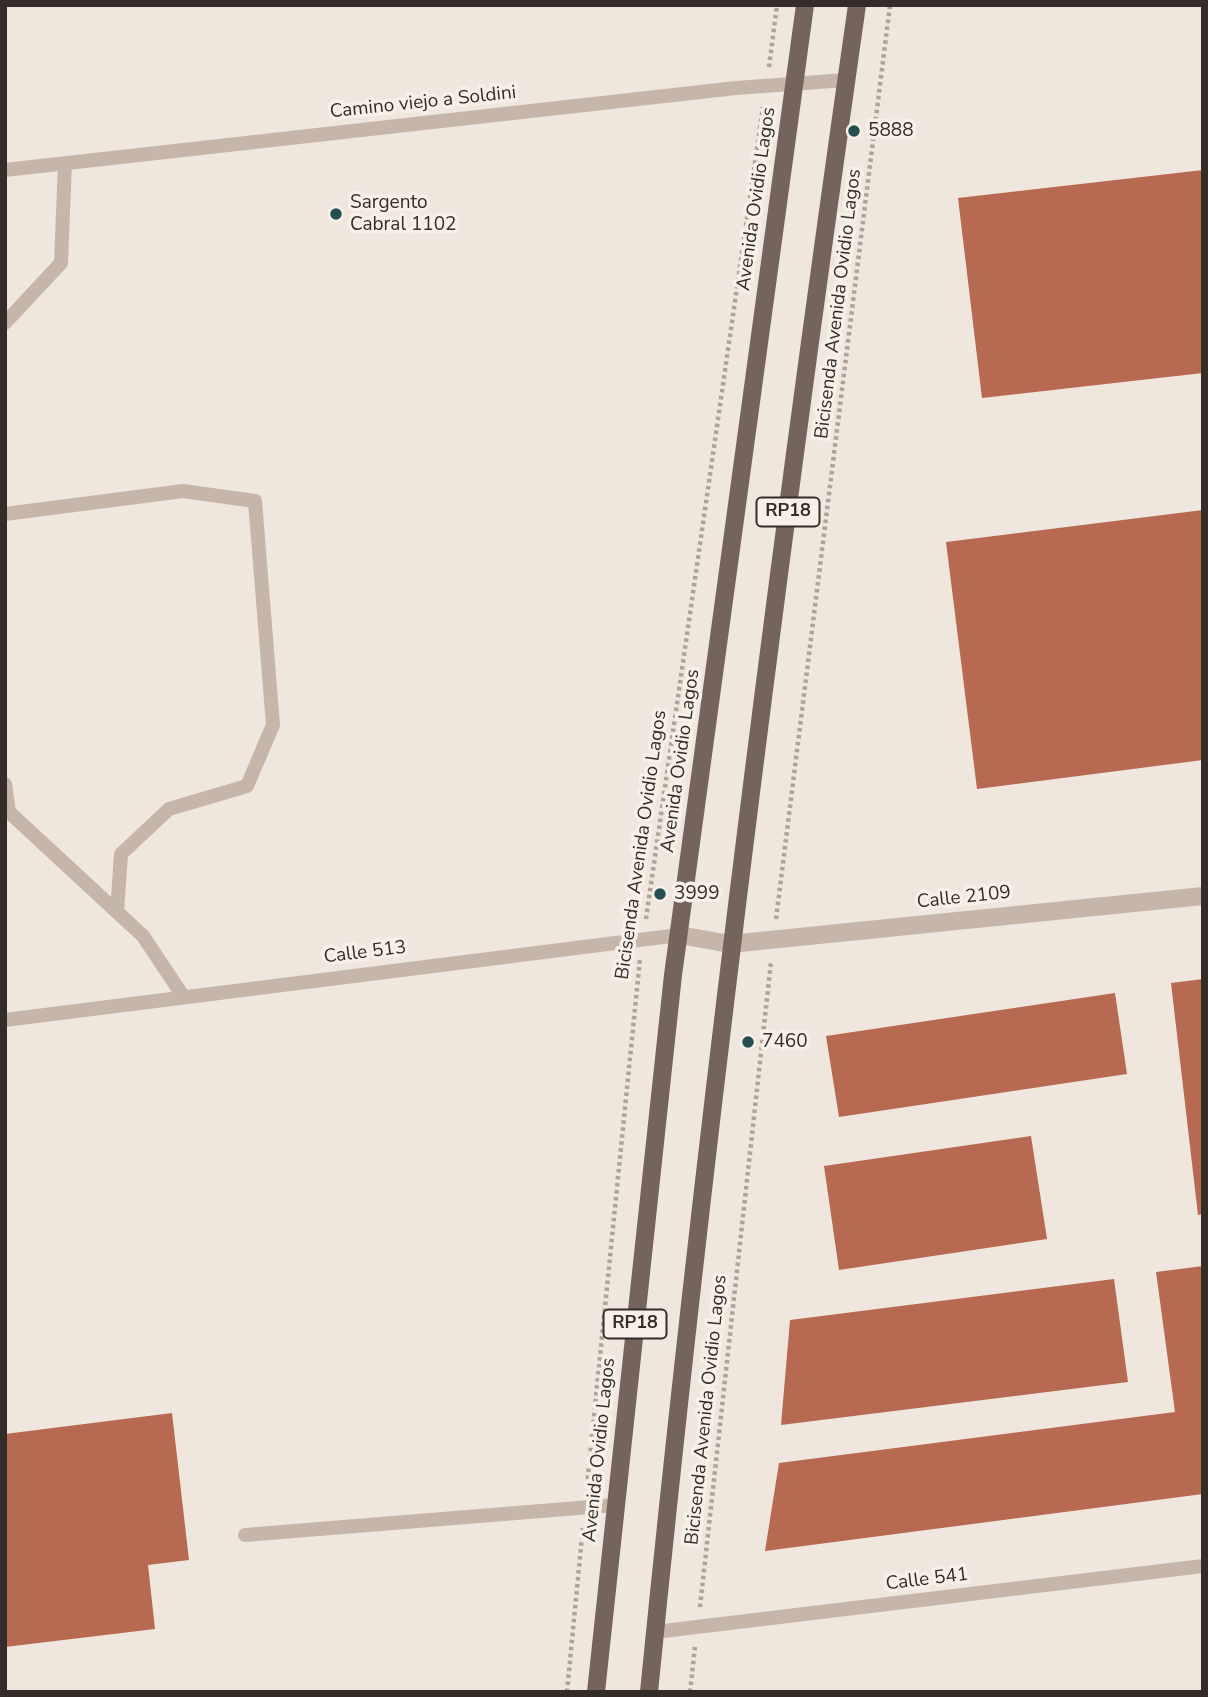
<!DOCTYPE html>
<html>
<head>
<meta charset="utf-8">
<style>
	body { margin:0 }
	#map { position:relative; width:1208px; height:1697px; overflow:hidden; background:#efe6dd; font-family:"Nunito Sans",sans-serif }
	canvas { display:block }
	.frame { position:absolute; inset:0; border:7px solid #342c29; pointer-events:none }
</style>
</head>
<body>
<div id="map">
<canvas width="1208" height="1697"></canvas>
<div class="frame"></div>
</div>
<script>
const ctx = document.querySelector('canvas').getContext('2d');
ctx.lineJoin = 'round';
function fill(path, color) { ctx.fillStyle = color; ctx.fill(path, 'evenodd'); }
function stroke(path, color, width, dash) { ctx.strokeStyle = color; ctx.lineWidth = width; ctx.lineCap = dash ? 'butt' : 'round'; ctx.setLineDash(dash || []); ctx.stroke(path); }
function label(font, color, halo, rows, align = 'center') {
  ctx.font = font + ' "Nunito Sans",sans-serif'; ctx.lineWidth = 7; ctx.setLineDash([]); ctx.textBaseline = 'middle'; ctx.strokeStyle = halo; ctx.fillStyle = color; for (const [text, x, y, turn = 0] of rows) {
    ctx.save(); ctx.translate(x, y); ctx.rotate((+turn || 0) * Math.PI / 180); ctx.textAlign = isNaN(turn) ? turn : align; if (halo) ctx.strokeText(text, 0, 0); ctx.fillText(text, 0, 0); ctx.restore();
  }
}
fill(new Path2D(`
	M1203 170V373L982 398 958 198Z
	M1203 510V760L977 789 946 542Z
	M1203 979V1214L1198 1215 1171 983Z
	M1115 993 1127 1074 839 1117 826 1036Z
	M1031 1136 1047 1239 839 1270 824 1166Z
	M1203 1266V1494L765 1551 779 1463 1175 1412 1156 1272Z
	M1114 1279 1128 1382 781 1425 790 1320Z
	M172 1413 189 1560 148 1565 155 1629 5 1647V1434Z`), '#b86952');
stroke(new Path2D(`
	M769 67 777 5
	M646 919 763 107
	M776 919 890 5
	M587 1486 640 959
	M700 1607 771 962
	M567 1692 583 1526
	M690 1692 695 1647`), '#b2a195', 4.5, [3.5, 3.5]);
stroke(new Path2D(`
	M5 170 736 88 846 80
	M5 323 61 263 65 163
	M5 514 183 491 255 501 273 725 247 786 169 809 121 854 117 912
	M5 784 9 812 143 936 183 996
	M5 1020 679 935
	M245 1535 615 1505
	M655 1632 1203 1566`), '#c6b6aa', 14);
stroke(new Path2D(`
	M679 935 730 944 1203 896`), '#c6b6aa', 18);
stroke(new Path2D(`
	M596 1692 673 975 805 5
	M649 1692C705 1128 777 566 857 5`), '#75645c', 18);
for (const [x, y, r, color] of [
	[854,131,7,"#234f51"],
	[336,214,7,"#234f51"],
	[660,894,7,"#234f51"],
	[748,1042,7,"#234f51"]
]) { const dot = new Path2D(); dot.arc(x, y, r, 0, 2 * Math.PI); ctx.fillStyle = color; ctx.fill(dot); stroke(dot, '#f7f0e9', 2.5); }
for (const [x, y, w] of [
	[788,512,63],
	[635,1324,63]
]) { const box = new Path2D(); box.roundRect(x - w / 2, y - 14.5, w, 29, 5); ctx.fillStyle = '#f7f0e9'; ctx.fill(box); stroke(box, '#342c29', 2); }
label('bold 18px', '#342c29', null, [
	["RP18",788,512],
	["RP18",635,1324]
]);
label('19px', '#342c29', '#f7f0e9', [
	["Camino viejo a Soldini",423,103,-6],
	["Avenida Ovidio Lagos",757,199,-82],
	["Bicisenda Avenida Ovidio Lagos",839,304,-83],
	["Avenida Ovidio Lagos",681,761,-82],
	["Bicisenda Avenida Ovidio Lagos",642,845,-82],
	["Calle 2109",964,898,-6],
	["Calle 513",365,953,-7],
	["Bicisenda Avenida Ovidio Lagos",707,1410,-84],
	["Avenida Ovidio Lagos",600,1450,-84],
	["Calle 541",927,1580,-7]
]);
label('19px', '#342c29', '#f7f0e9', [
	["5888",868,131],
	["Sargento",350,203],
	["Cabral 1102",350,225],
	["3999",674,894],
	["7460",762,1042]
], 'left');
</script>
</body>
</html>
